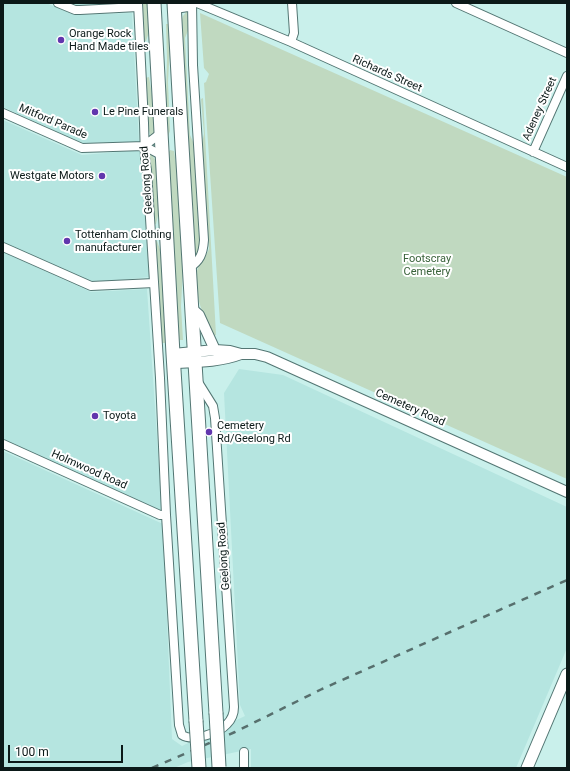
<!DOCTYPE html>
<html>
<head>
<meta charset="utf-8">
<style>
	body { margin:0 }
	#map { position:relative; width:570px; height:771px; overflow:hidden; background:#c9f0eb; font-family:Roboto,sans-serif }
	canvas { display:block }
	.frame { position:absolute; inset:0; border:4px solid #0b1918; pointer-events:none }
	.scale { position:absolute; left:8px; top:745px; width:115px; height:18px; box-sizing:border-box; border:2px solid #0b1918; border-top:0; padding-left:5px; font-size:12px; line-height:14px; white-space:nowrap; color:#0b1918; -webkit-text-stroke:3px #fff; paint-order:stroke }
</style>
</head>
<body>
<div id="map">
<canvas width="570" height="771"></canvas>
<div class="frame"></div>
<div class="scale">100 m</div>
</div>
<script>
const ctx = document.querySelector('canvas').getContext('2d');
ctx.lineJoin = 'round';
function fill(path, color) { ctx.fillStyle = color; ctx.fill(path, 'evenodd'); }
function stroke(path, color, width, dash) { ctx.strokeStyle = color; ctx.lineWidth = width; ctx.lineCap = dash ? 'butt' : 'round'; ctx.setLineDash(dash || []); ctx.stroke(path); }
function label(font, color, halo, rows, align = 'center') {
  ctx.font = font + ' Roboto,sans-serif'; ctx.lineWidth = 4; ctx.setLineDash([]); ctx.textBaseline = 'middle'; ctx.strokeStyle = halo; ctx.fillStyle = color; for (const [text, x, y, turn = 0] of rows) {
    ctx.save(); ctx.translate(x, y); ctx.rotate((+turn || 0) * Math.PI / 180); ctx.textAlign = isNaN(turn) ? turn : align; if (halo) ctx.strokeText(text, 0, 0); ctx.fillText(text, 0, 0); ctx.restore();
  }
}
fill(new Path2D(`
	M3 3H46L75 15 132 13 139 142 81 143 3 107Z
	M68 3H132V4L74 6Z
	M3 120 82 155 143 150 149 277 91 283 3 243Z
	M3 252 91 292 147 289 162 511 3 440Z
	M239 369 283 375 567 507V648L516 768H251V749L188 762 174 768H3V451L163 524 172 739 182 746 245 716 240 705 224 393Z`), '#b5e5e0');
fill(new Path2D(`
	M142 3H147L149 32 146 41H143Z
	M187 11 189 28 185 38 190 135 194 144 199 236 200 247 197 258 195 257 182 20 183 16Z
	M200 13 567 177V479L220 323 204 83 206 82 209 74 204 68Z
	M166 24H169L170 46 168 82 170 131 168 136 166 95 167 59Z
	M149 77C152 95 156 115 154 133L151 136C146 128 148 92 145 78Z
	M203 98 216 335 212 337C205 318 192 292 197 271 199 262 206 257 209 249L202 143 204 134 201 99Z
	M170 150 174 151 177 170 183 269 181 306 183 340H179V336L169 152Z
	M148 153 152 155 156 161 159 211 156 224H153L151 166 148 158Z
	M154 241H157L162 255 166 343H162L161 337 156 253Z`), '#c0d9c0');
const minor = new Path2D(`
	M58 3 75 10H80L138 7
	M138 3 144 123 145 158 147 170 160 378 166 515 179 725 182 735C193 742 219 733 227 724 232 719 234 713 234 707L215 418 213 406 198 382
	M197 3 291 42 567 167
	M456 3 567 53
	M175 9 188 7 192 3
	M291 42 294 33 292 3
	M3 113 82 148 144 146 163 156
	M144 146 161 133
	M533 152 567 76
	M3 247 91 286 154 283
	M189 268C200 261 203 254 204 240L193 65 192 3
	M3 444 160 515H166
	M244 752V768`);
const tertiary = new Path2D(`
	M191 308 199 315 215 350
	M173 354 215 350 230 351 241 354H255L267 357 567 492
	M174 363C196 362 220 362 241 354`);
const secondary = new Path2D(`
	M527 768 567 674`);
const trunk = new Path2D(`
	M154 3 173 354 196 721
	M174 3 181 129 216 713`);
stroke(minor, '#537673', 10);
stroke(tertiary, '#537673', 12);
stroke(secondary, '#537673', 13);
stroke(trunk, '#537673', 15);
stroke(minor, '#fff', 8);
stroke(tertiary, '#fff', 10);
stroke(secondary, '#fff', 11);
stroke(trunk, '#fff', 13);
stroke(new Path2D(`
	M152 768 235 732 322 689 567 580`), '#576f6d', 2.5, [7, 7]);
const trunkBridge = new Path2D(`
	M216 713 219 767
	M196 721 199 768`);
stroke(trunkBridge, '#537673', 15, []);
stroke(trunkBridge, '#fff', 13);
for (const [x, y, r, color] of [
	[61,40,4,"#6136ad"],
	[95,112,4,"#6136ad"],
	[102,176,4,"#6136ad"],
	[67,241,4,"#6136ad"],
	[95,416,4,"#6136ad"],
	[209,432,4,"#6136ad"]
]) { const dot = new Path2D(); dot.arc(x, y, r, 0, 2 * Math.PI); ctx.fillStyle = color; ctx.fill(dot); stroke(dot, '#fff', 1.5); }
label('11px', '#0b1918', '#fff', [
	["Orange Rock",69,34],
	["Hand Made tiles",69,47],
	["Le Pine Funerals",103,112],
	["Westgate Motors",94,176,"right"],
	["Tottenham Clothing",75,235],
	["manufacturer",75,248],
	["Toyota",103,416],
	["Cemetery",217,426],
	["Rd/Geelong Rd",217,439]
], 'left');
label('11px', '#0b1918', '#fff', [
	["Richards Street",387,74,24],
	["Adeney Street",540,109,-66],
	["Mitford Parade",53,122,23],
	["Geelong Road",147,180,-94],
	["Cemetery Road",410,408,24],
	["Holmwood Road",89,470,24],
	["Geelong Road",224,556,-94]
]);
label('11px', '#39623a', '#fff', [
	["Footscray",427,259],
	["Cemetery",427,272]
]);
</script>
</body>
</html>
